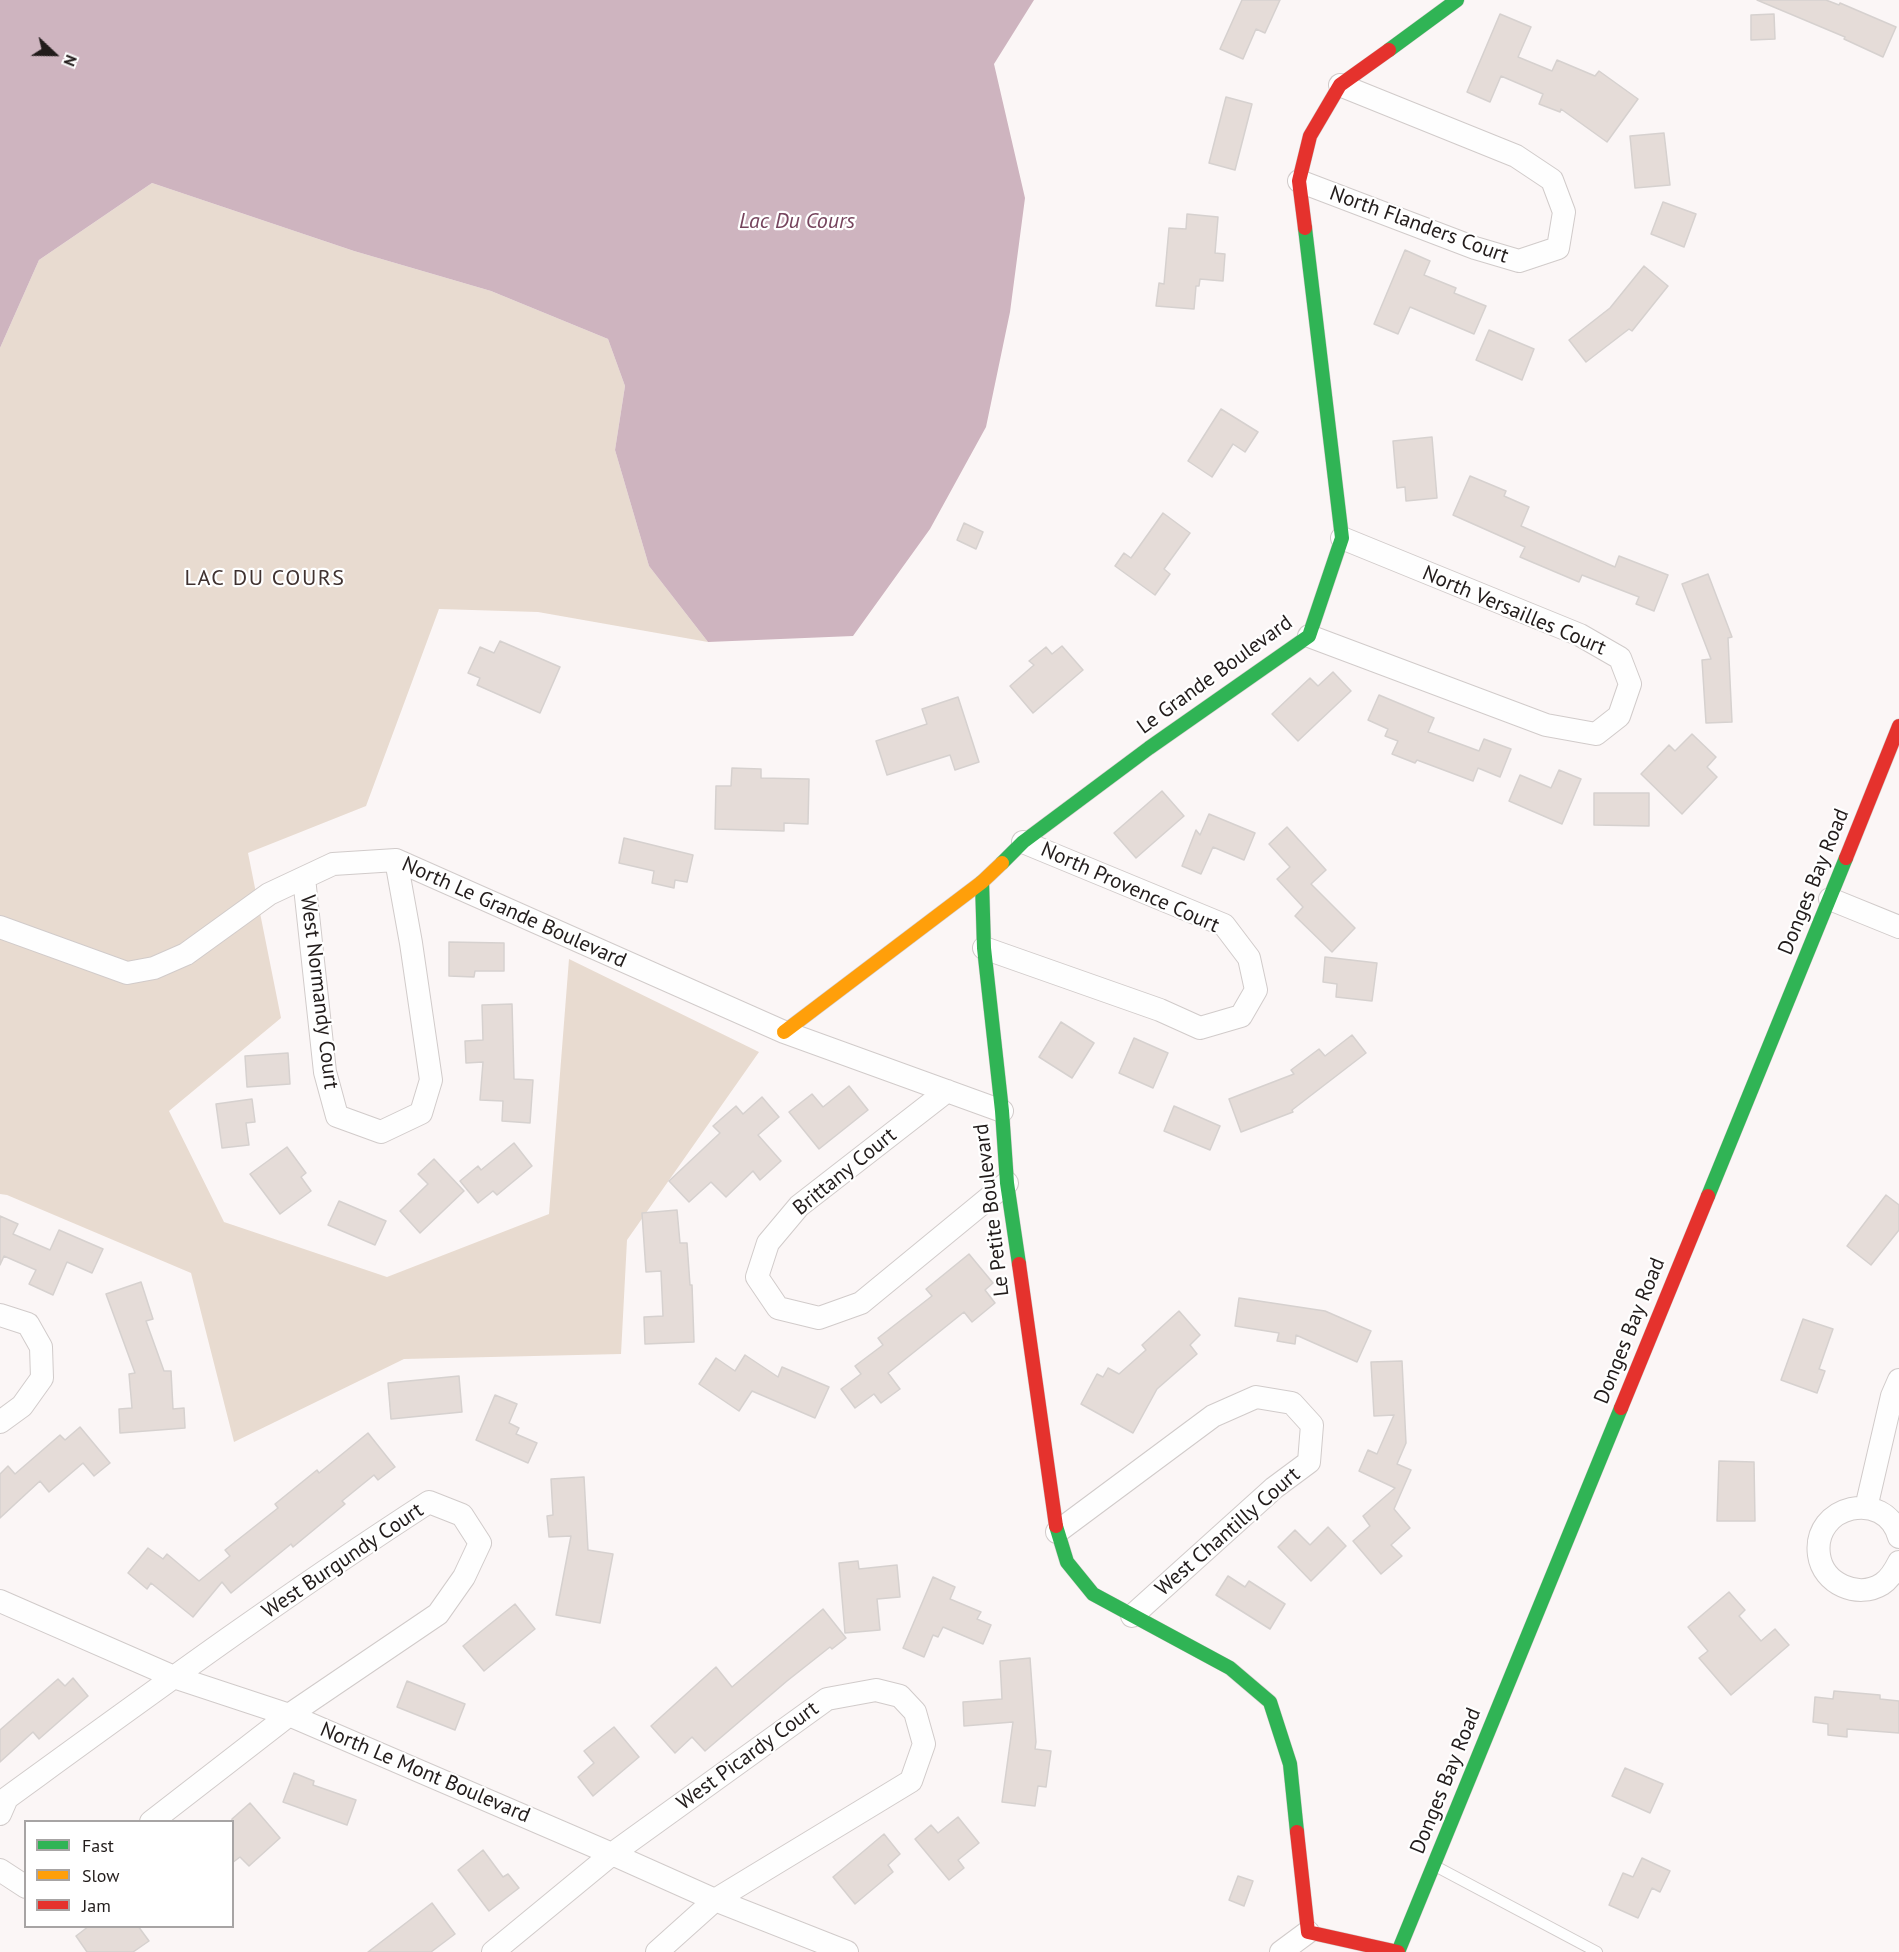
<!DOCTYPE html>
<html>
<head>
<meta charset="utf-8">
<style>
	body { margin:0 }
	#map { position:relative; width:1899px; height:1952px; overflow:hidden; background:#fbf6f6; font-family:"PT Sans",sans-serif }
	canvas { display:block }
	.legend { position:absolute; left:24px; top:1820px; width:210px; height:108px; box-sizing:border-box; background:#fff; border:2px solid #a7a4a4; margin:0; padding:8px 10px; list-style:none; font-size:18px; color:#221c1b }
	.legend li { display:flex; align-items:center; gap:12px; height:30px }
	.legend b { width:30px; border:2px solid #a7a4a4 }
	.north { position:absolute; left:24px; top:24px; width:60px; height:60px; -webkit-text-stroke:4px #fff; paint-order:stroke; rotate:112deg; font-size:16px; font-weight:700; line-height:24px; text-align:center; color:#221c1b }
	.north::after { content:''; display:block; margin:auto; width:21px; height:27px; background:#221c1b; clip-path:polygon(50% 0,100% 100%,50% 72%,0 100%) }
</style>
</head>
<body>
<div id="map">
<canvas width="1899" height="1952"></canvas>
<ul class="legend">
<li><b style="height:8px;background:#30b455"></b>Fast</li>
<li><b style="height:8px;background:#ff9f0a"></b>Slow</li>
<li><b style="height:8px;background:#e5322d"></b>Jam</li>
</ul>
<div class="north">N</div>
</div>
<script>
const ctx = document.querySelector('canvas').getContext('2d');
ctx.lineJoin = 'round';
function fill(path, color) { ctx.fillStyle = color; ctx.fill(path, 'evenodd'); }
function stroke(path, color, width, dash) { ctx.strokeStyle = color; ctx.lineWidth = width; ctx.lineCap = dash ? 'butt' : 'round'; ctx.setLineDash(dash || []); ctx.stroke(path); }
function label(font, color, halo, rows, align = 'center') {
  ctx.font = font + ' "PT Sans",sans-serif'; ctx.lineWidth = 4.5; ctx.setLineDash([]); ctx.textBaseline = 'middle'; ctx.strokeStyle = halo; ctx.fillStyle = color; for (const [text, x, y, turn = 0] of rows) {
    ctx.save(); ctx.translate(x, y); ctx.rotate((+turn || 0) * Math.PI / 180); ctx.textAlign = isNaN(turn) ? turn : align; if (halo) ctx.strokeText(text, 0, 0); ctx.fillText(text, 0, 0); ctx.restore();
  }
}
fill(new Path2D(`
	M152 183 354 251 491 291 608 339 625 386 615 450 649 566 708 642 538 612 439 609 366 806 248 853 281 1018 169 1111 224 1222 387 1277 549 1214 569 959 759 1052 627 1240 621 1354 404 1359 234 1442 191 1273 7 1195 0 1194V348L39 260Z`), '#e8dbd0');
fill(new Path2D(`
	M0 0H1034L994 64 1025 198 1010 312 986 427 930 529 853 636 708 642 649 566 615 450 625 386 608 339 491 291 354 251 152 183 39 260 0 348Z`), '#ceb4bf');
const building = new Path2D(`
	M1242 0H1280L1265 33 1256 29 1243 59 1220 49Z
	M1757 0H1826L1839 5 1840 3 1896 27 1883 57 1844 39 1845 37Z
	M1500 14 1531 27 1518 57 1552 71 1557 60 1595 76 1599 71 1638 99 1607 142 1561 109 1560 112 1539 104 1543 94 1501 76 1490 102 1467 92Z
	M1774 14 1775 39 1751 40V15Z
	M1226 97 1252 104 1235 170 1209 163Z
	M1664 133 1670 185 1635 188 1630 136Z
	M1663 202 1696 214 1684 247 1651 234Z
	M1187 214 1218 217 1215 253 1225 254 1223 281 1200 279 1199 286H1196L1194 309 1156 306 1159 283 1164 284 1169 228 1186 229Z
	M1405 250 1430 261 1424 275 1456 288 1454 293 1486 306 1474 334 1410 307 1398 334 1374 324Z
	M1644 266 1668 286 1632 331 1629 329 1586 362 1569 340 1610 308Z
	M1489 330 1534 349 1522 380 1476 360Z
	M1221 409 1258 432 1245 452 1233 444 1212 477 1188 461Z
	M1432 437 1437 498 1406 501 1405 487 1397 488 1393 441Z
	M1470 476 1506 491 1504 496 1529 507 1521 526 1615 567 1619 556 1668 575 1654 611 1636 604 1639 597 1582 575 1579 582 1520 557 1525 547 1453 515Z
	M1163 513 1190 533 1164 569 1170 574 1155 595 1115 566 1124 553 1131 558Z
	M964 523 983 532 976 549 957 540Z
	M1708 574 1732 637 1728 638 1732 722 1706 723 1702 660 1711 659 1682 584Z
	M500 641 560 667 540 713 477 685 480 678 468 673 480 647 494 653Z
	M1062 646 1083 670 1033 713 1010 686 1034 665 1029 661 1046 647 1052 654Z
	M1333 672 1351 691 1298 741 1272 714 1310 678 1318 686Z
	M1379 695 1434 718 1428 732 1479 751 1484 739 1511 749 1500 777 1478 768 1473 781 1417 760 1415 763 1392 754 1398 741 1385 736 1388 729 1368 720Z
	M958 697 979 762 955 770 950 755 887 775 876 741 927 724 922 709Z
	M1692 734 1716 757 1707 767 1717 777 1682 814 1641 774 1669 745 1675 751Z
	M732 768 761 769V778L809 779 808 824 784 823V831L715 829 716 786H731Z
	M1559 770 1581 779 1562 824 1509 801 1520 775 1551 788Z
	M1162 791 1184 816 1136 858 1114 833Z
	M1594 793H1649V826L1594 825Z
	M1209 814 1255 833 1244 860 1213 847 1201 874 1182 866 1196 830 1200 835Z
	M1287 827 1326 870 1311 884 1355 928 1332 952 1295 916 1303 907 1277 879 1290 867 1269 844Z
	M624 838 693 855 687 882 675 880 674 888 652 883 654 871 619 863Z
	M449 942 504 943V971H475L474 977 449 976Z
	M1325 957 1377 963 1372 1001 1336 997 1337 984 1323 982Z
	M512 1004 514 1079 533 1080 530 1123 502 1121 503 1101 480 1100 483 1062 466 1063 465 1041 483 1040 482 1005Z
	M1061 1022 1094 1043 1072 1078 1039 1057Z
	M1352 1035 1366 1053 1292 1110 1293 1112 1241 1132 1229 1099 1294 1074 1291 1070 1319 1049 1325 1056Z
	M1134 1038 1168 1053 1153 1088 1119 1073Z
	M288 1053 290 1084 247 1087 245 1056Z
	M849 1086 868 1110 819 1149 789 1112 812 1094 823 1107Z
	M762 1097 779 1117 758 1135 781 1161 760 1180 753 1171 726 1197 711 1182 689 1202 669 1181 720 1133 713 1126 736 1106 743 1114Z
	M252 1099 255 1122 246 1123 249 1145 222 1148 216 1104Z
	M1174 1106 1220 1126 1210 1150 1164 1131Z
	M514 1143 532 1166 497 1195 493 1191 478 1203 460 1181 478 1166 481 1170Z
	M287 1147 306 1173 301 1177 311 1191 280 1214 250 1174Z
	M434 1159 464 1191 420 1233 400 1211 428 1184 418 1174Z
	M1886 1195 1899 1205V1230L1871 1265 1847 1246Z
	M339 1201 386 1221 375 1245 328 1225Z
	M677 1210 680 1243H687L690 1285H692L694 1342 645 1344 644 1317 663 1316 661 1271 646 1272 642 1213Z
	M0 1216 18 1224 13 1234 50 1250 59 1230 103 1249 92 1273 67 1262 53 1295 29 1284 36 1270 4 1256 0 1265Z
	M969 1254 993 1283 985 1290 995 1303 972 1322 964 1312 888 1373 900 1389 881 1403 874 1394 855 1408 841 1389 861 1374 855 1366 883 1345 878 1338 932 1296 926 1289Z
	M141 1282 153 1319 146 1321 164 1371H171L173 1409 184 1408 185 1428 120 1433 119 1409 132 1408 129 1374 135 1373 106 1294Z
	M1239 1298 1325 1311 1371 1331 1357 1362 1296 1335 1295 1344 1277 1341 1279 1333 1235 1326Z
	M1179 1311 1200 1335 1190 1345 1197 1354 1157 1389 1133 1433 1081 1404 1097 1374 1103 1377 1108 1368 1119 1374 1146 1350 1142 1345Z
	M1803 1319 1833 1329 1819 1369 1825 1371 1817 1393 1781 1380Z
	M745 1355 778 1377 782 1367 829 1387 815 1418 752 1391 739 1411 699 1384 716 1358 735 1371Z
	M1402 1361 1406 1443 1397 1464 1411 1470 1394 1509 1410 1528 1391 1545 1402 1556 1381 1574 1353 1541 1370 1526 1363 1516 1395 1488 1359 1471 1368 1450 1377 1454 1394 1415 1374 1416 1371 1362Z
	M459 1376 462 1412 391 1419 388 1383Z
	M495 1395 517 1404 509 1423 519 1428 516 1434 537 1443 528 1463 476 1440Z
	M80 1427 110 1463 94 1476 83 1463 49 1492 40 1481 0 1518V1474L8 1466 15 1474 60 1435 65 1440Z
	M368 1433 395 1467 378 1480 374 1475 342 1501 345 1504 293 1547 291 1544 231 1593 222 1582 193 1617 151 1583 147 1589 128 1573 148 1548 163 1559 167 1554 199 1581 230 1556 225 1550 278 1508 275 1504 317 1470 319 1473Z
	M1719 1461 1754 1462 1755 1521H1717Z
	M584 1477 588 1550 613 1554 600 1623 556 1615 571 1536 549 1537 547 1516 553 1515 551 1479Z
	M1328 1527 1346 1546 1311 1581 1278 1547 1295 1530 1310 1545Z
	M858 1561 859 1569 897 1565 900 1597 877 1599 880 1630 845 1633 839 1563Z
	M1228 1576 1245 1587 1249 1581 1285 1604 1270 1629 1216 1595Z
	M933 1577 955 1587 950 1599 981 1612 977 1619 991 1625 983 1644 943 1627 938 1637 933 1635 924 1657 903 1648Z
	M1729 1592 1745 1610 1739 1616 1761 1641 1775 1629 1789 1645 1731 1695 1699 1658 1708 1651 1688 1627Z
	M515 1604 535 1629 484 1671 463 1646Z
	M823 1609 846 1638 832 1649 830 1647 787 1681 705 1751 692 1737 675 1753 651 1726 716 1667 732 1687Z
	M1030 1658 1036 1742 1035 1749 1051 1751 1046 1787 1038 1786 1035 1806 1002 1802 1013 1722 964 1726 963 1702 1002 1699 1000 1661Z
	M73 1678 88 1696 39 1739 33 1732 0 1762V1730L58 1679 65 1686Z
	M407 1681 465 1704 455 1730 397 1707Z
	M1834 1691 1880 1695V1699L1899 1701V1733L1847 1729V1737L1828 1735V1724L1813 1722 1815 1697 1833 1699Z
	M614 1727 639 1757 593 1796 578 1777 594 1763 584 1751Z
	M1625 1768 1663 1784 1650 1813 1612 1796Z
	M294 1773 314 1781 313 1785 356 1800 347 1825 283 1802Z
	M250 1803 280 1838 249 1866 240 1857 232 1863V1819Z
	M958 1817 979 1843 958 1860 964 1868 949 1880 915 1839 931 1825 938 1833Z
	M884 1834 900 1854 888 1865 893 1872 855 1904 833 1877Z
	M483 1850 503 1877 508 1874 519 1888 489 1911 458 1870Z
	M1642 1858 1670 1871 1660 1892 1652 1888 1638 1918 1609 1905 1623 1873 1633 1877Z
	M1238 1876 1253 1881 1244 1906 1229 1900Z
	M432 1903 455 1934 431 1952H368Z
	M89 1926H138L149 1941 133 1952H87L76 1936Z`);
fill(building, '#e5dcd8');
stroke(building, '#d6d1cf', 1.5);
const lane = new Path2D(`
	M1437 1867 1597 1952`);
const street = new Path2D(`
	M1299 181 1475 248 1519 261 1558 248 1564 212 1552 180 1516 156 1340 85
	M1309 636 1546 725 1596 734 1619 716 1630 684 1620 658 1580 635 1342 538
	M304 878 325 1072 337 1116 381 1132 421 1113 431 1080 411 943 396 860
	M1830 899 1899 927
	M0 927 127 973 154 968 186 954 269 894 333 864 396 860 784 1032 1002 1111
	M984 948 1160 1010 1200 1028 1241 1016 1256 990 1249 958 1224 925 1023 842
	M947 1091 799 1206 768 1243 757 1277 778 1308 819 1318 861 1303 1007 1183
	M0 1315 28 1324 41 1347 42 1378 22 1406 0 1422
	M1866 1508 1892 1396 1899 1380
	M1057 1532 1213 1416 1256 1397 1292 1403 1312 1425 1309 1462 1274 1488 1132 1616
	M1899 1537C1885 1488 1812 1505 1819 1555 1823 1584 1858 1599 1882 1584 1890 1579 1895 1570 1899 1562
	M0 1601 174 1677 289 1715 612 1854 715 1900 847 1952
	M0 1814 7 1798C146 1697 285 1595 429 1502L462 1515 480 1543 464 1577 438 1614 289 1715 151 1822
	M0 1870 26 1887
	M493 1952 612 1854 827 1699 876 1690 900 1696 915 1712 924 1744 911 1781 715 1900 657 1952
	M1281 1952 1308 1932`);
const fast = new Path2D(`
	M1389 50 1457 0
	M1002 863 1023 842 1149 748 1309 636 1342 538 1305 228
	M982 882 984 948 1002 1111 1007 1183 1019 1264
	M1708 1196 1846 858
	M1056 1526 1067 1562 1093 1594 1230 1668 1270 1702 1290 1764 1297 1832
	M1398 1952 1621 1408`);
const slow = new Path2D(`
	M784 1032 982 882 1002 863`);
const jam = new Path2D(`
	M1305 228 1299 181 1310 136 1340 85 1389 50
	M1846 858 1899 726
	M1019 1264 1056 1526
	M1621 1408 1708 1196
	M1297 1832 1308 1932 1398 1952`);
stroke(lane, '#d1cbca', 12);
stroke(street, '#d1cbca', 24);
stroke(fast, '#d1cbca', 15);
stroke(slow, '#d1cbca', 15);
stroke(jam, '#d1cbca', 15);
stroke(lane, '#fefefe', 10);
stroke(street, '#fefefe', 22);
stroke(fast, '#30b455', 14);
stroke(slow, '#ff9f0a', 14);
stroke(jam, '#e5322d', 14);
label('21px', '#221c1b', '#fff', [
	["North Flanders Court",1419,225,20],
	["North Versailles Court",1514,611,23],
	["Le Grande Boulevard",1215,675,-36],
	["Donges Bay Road",1814,882,-68],
	["North Provence Court",1130,888,24],
	["North Le Grande Boulevard",514,913,24],
	["West Normandy Court",319,992,83],
	["Brittany Court",845,1172,-39],
	["Le Petite Boulevard",992,1210,-97],
	["Donges Bay Road",1630,1331,-68],
	["West Chantilly Court",1228,1532,-41],
	["West Burgundy Court",343,1561,-34],
	["West Picardy Court",748,1756,-36],
	["North Le Mont Boulevard",425,1773,23],
	["Donges Bay Road",1446,1781,-68]
]);
label('italic 22px', '#76445d', '#fff', [
	["Lac Du Cours",797,222]
]);
ctx.letterSpacing = '1.5px';
label('22px', '#403230', '#fff', [
	["LAC DU COURS",265,579]
]);
ctx.letterSpacing = '0px';
</script>
</body>
</html>
